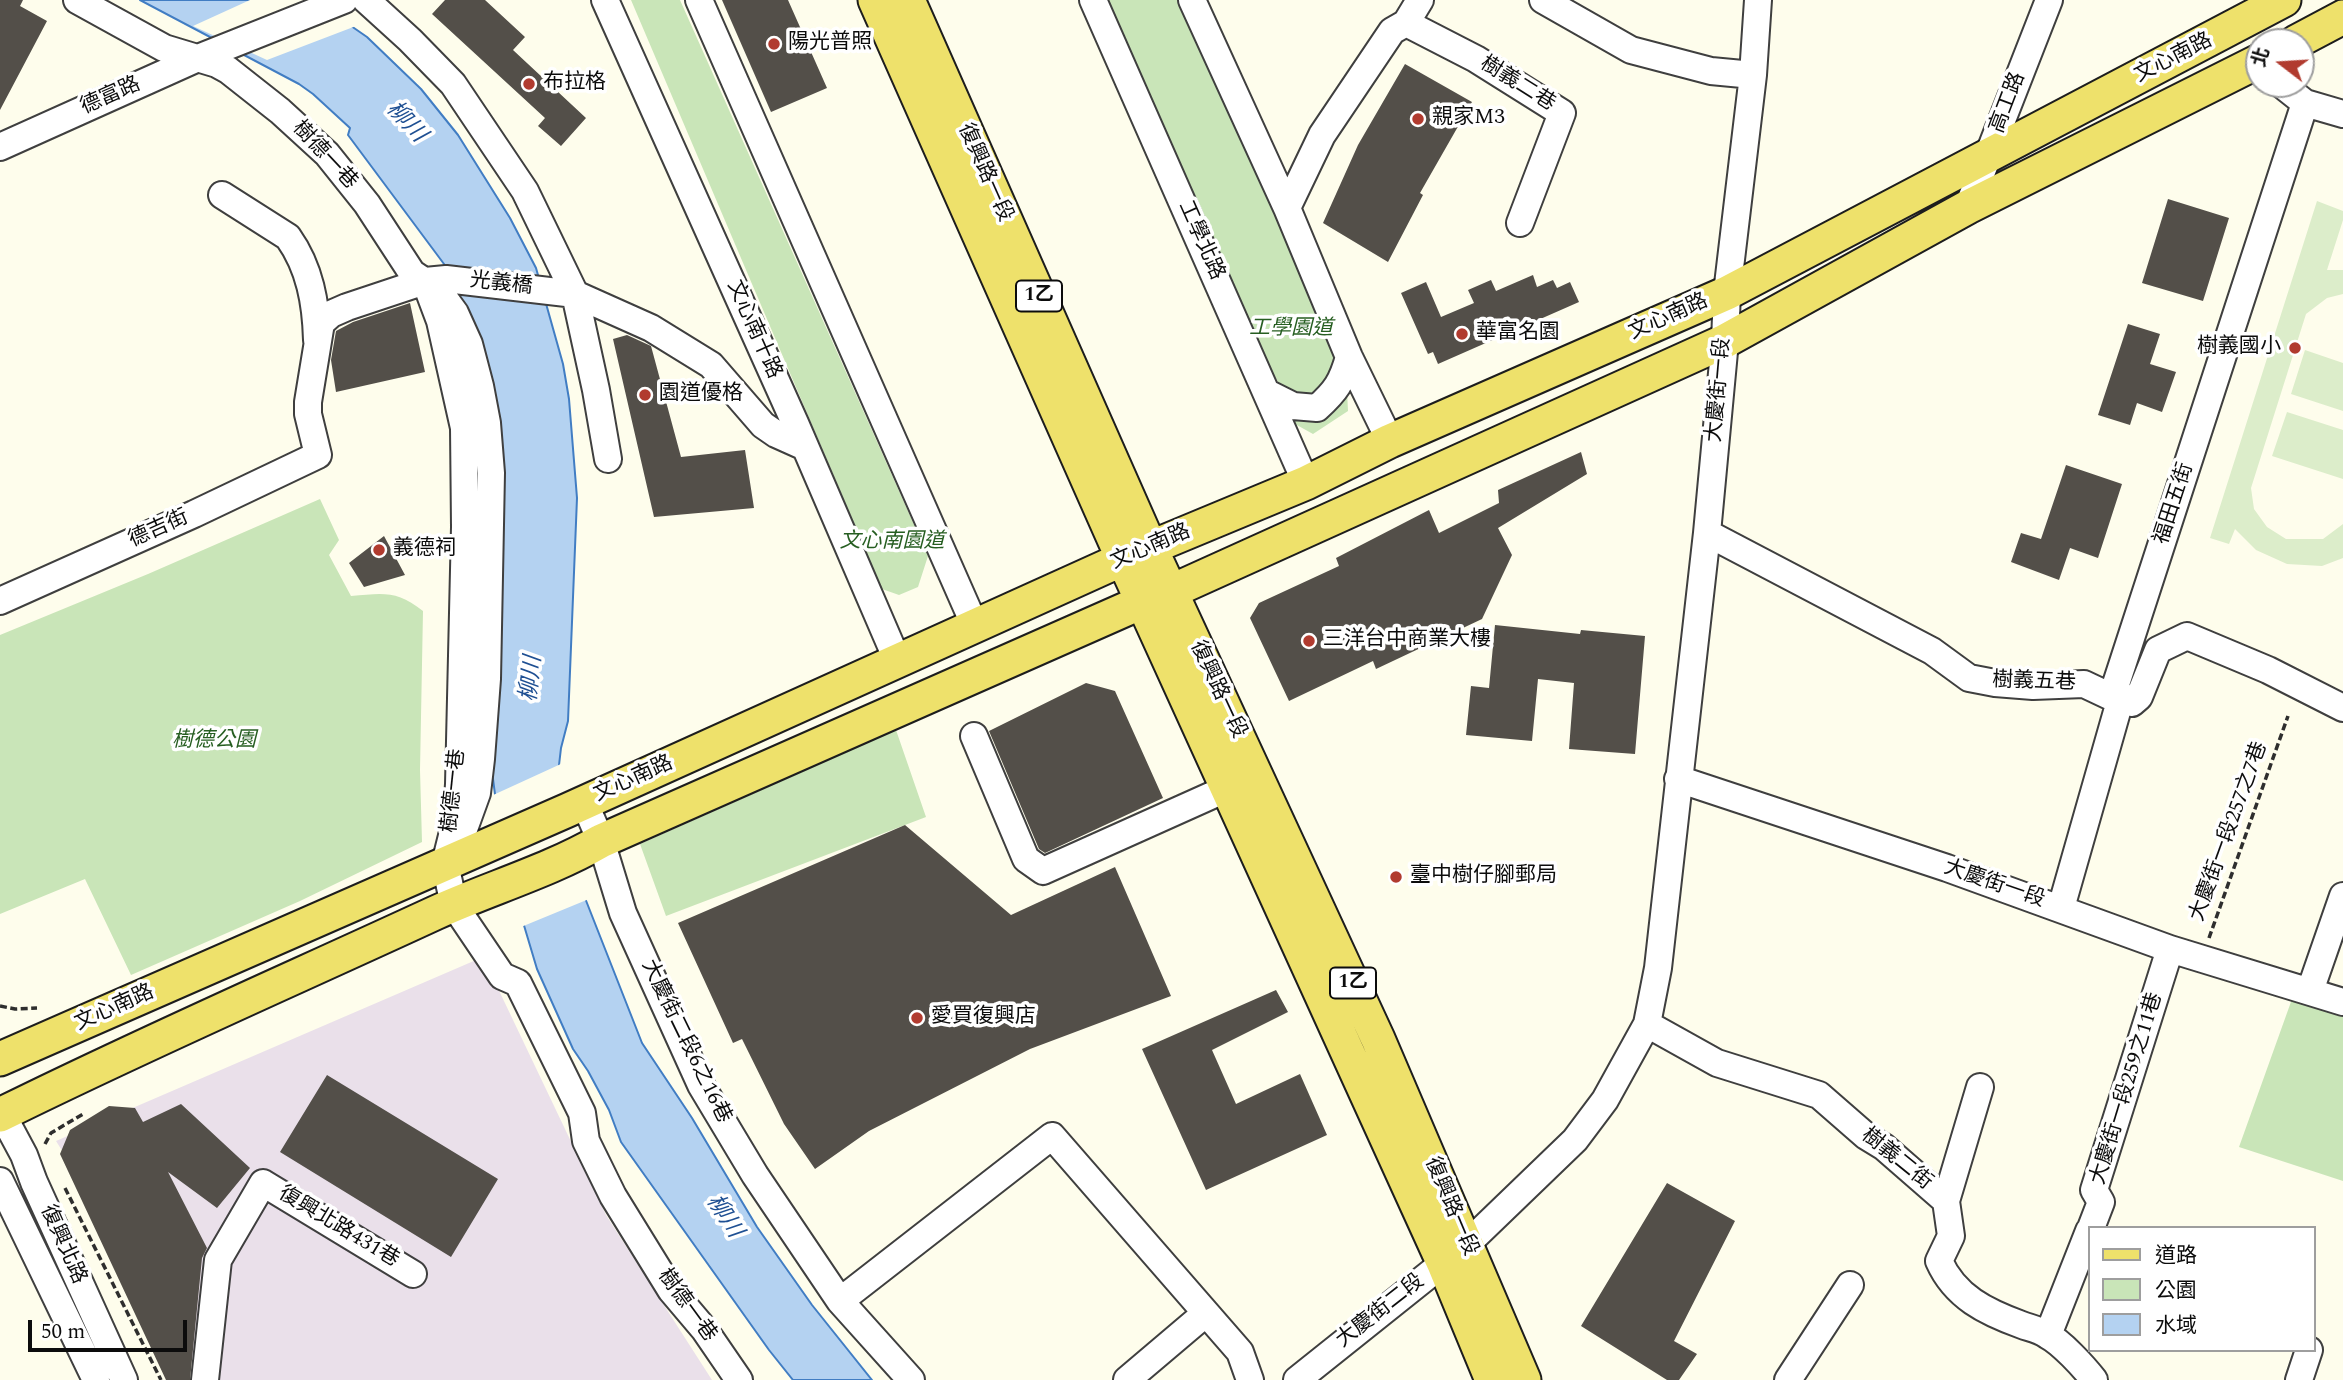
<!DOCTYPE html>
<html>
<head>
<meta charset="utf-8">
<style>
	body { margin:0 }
	#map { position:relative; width:2343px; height:1380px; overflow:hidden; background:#fefdec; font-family:Spectral,"Noto Sans TC",serif }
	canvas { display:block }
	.legend { position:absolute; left:2088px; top:1226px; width:228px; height:126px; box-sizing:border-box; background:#fff; border:2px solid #9e9e9e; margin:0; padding:9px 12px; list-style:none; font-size:21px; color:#0c0c0c }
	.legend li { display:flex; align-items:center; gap:14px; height:35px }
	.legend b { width:35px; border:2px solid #9e9e9e }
	.north { position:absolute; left:2245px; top:28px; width:70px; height:70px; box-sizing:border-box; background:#fff; border:2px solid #9e9e9e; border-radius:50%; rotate:287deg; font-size:19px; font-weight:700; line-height:28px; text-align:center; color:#0c0c0c }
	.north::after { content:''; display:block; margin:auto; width:24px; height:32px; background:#b13b2f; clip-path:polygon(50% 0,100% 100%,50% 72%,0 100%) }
	.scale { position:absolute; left:28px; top:1320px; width:159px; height:32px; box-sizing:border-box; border:4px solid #0c0c0c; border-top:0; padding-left:9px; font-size:21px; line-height:24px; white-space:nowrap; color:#0c0c0c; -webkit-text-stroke:5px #fff; paint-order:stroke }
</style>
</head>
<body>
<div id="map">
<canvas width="2343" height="1380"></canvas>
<ul class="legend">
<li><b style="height:9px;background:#eee16b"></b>道路</li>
<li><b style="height:19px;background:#c9e5b8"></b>公園</li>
<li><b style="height:19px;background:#b4d2f1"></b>水域</li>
</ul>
<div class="north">北</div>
<div class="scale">50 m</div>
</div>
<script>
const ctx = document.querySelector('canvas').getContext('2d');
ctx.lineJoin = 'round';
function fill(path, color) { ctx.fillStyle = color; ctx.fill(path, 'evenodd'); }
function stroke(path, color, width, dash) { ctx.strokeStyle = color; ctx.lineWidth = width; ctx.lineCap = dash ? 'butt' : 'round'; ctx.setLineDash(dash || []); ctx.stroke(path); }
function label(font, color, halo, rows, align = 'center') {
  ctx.font = font + ' Spectral,"Noto Sans TC",serif'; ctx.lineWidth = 7; ctx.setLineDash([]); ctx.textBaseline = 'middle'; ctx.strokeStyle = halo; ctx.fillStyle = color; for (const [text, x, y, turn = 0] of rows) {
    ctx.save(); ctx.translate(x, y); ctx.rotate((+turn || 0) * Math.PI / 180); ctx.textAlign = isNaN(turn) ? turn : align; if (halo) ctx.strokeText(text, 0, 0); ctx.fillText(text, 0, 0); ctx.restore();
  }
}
fill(new Path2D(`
	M483 957 606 1215 712 1380H206L56 1141Z`), '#eae0ea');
fill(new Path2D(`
	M631 0H680L928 556 918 587 899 595 882 589Z
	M1106 0H1180L1336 345 1338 368 1310 399 1283 391 1262 353Z
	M1347 390 1348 411 1313 434 1295 424 1290 412Z
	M320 499 339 540 329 555 351 596C383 593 397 590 423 611L420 770 422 842 300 901 131 975 85 879 0 914V635L148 574Z
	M896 730 926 817 666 916 640 844Z
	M2292 999 2343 1016V1181L2239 1147Z`), '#c9e5b8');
fill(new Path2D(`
	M2317 201 2343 211V220L2327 270H2343V294L2327 298 2306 314 2251 488 2254 509 2267 527 2286 539H2323L2343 524V558L2322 566 2287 564 2256 550 2235 529 2229 544 2210 538Z
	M2305 350 2343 363V411L2291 394Z
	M2287 412 2343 430V479L2272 456Z`), '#dcedca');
const water = new Path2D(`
	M140 0H307L341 19 367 37 421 89 458 135 510 218 536 268 563 364 569 399 577 498 568 721 561 748 554 808 585 898 642 1043 692 1118 757 1227 812 1305 872 1380H793L769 1350 621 1142 609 1110 588 1071 573 1049 537 969 503 855 491 764 498 533 455 289 444 264 348 135 350 128 313 94 299 84Z`);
fill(water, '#b4d2f1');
stroke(water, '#417dc3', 2);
fill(new Path2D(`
	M250 0H314L356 26 267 60 193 26Z
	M563 763 558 808 589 899 521 927 500 856 491 796Z`), '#fefdec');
fill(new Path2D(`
	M0 0H23L20 6 47 21 0 110Z
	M445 0H485L525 37 513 50 586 118 561 146 538 126 545 118 432 14Z
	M722 0H788L827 88 771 112Z
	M1405 64 1472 102 1420 193 1423 195 1388 262 1323 223 1358 145Z
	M2168 199 2229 218 2203 301 2142 283Z
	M1533 275 1537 287 1553 280 1557 288 1570 282 1579 302 1438 364 1433 352 1428 354 1401 293 1426 282 1441 317 1474 303 1468 290 1491 280 1496 291Z
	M410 303 425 372 336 392 331 360 336 331 353 322Z
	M2128 324 2160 334 2150 364 2176 372 2162 412 2137 403 2130 425 2098 415Z
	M627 335 651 346 681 457 745 450 754 508 654 517 613 339Z
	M1581 452 1587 474 1498 528 1512 555 1482 619 1376 669 1373 661 1289 701 1250 618 1259 603 1339 566 1336 558 1429 510 1439 533 1499 503 1498 490Z
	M2066 465 2122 484 2098 558 2070 548 2059 580 2011 562 2021 533 2041 539Z
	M384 536 405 575 364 587 349 563Z
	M1495 625 1580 634 1581 630 1645 636 1635 754 1569 749 1574 683 1538 679 1532 741 1466 735 1471 686 1489 688Z
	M1086 683 1115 691 1163 798 1045 853 1039 849 989 731Z
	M905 825 1011 915 1115 867 1171 996 1030 1049 869 1131 815 1169 784 1124 742 1039 733 1043 678 923Z
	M1276 990 1288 1012 1212 1050 1236 1104 1300 1074 1327 1135 1206 1190 1142 1049Z
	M327 1075 498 1179 451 1257 280 1152Z
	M181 1104 250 1168 217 1208 168 1172 207 1248 202 1258 190 1380H166L60 1154 70 1130 109 1106 135 1108 143 1122Z
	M1667 1183 1735 1221 1674 1341 1697 1354 1679 1380H1667L1581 1326Z`), '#534f49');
const minor = new Path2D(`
	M77 0 164 48 217 64 228 70 280 111 327 154 367 204 412 273 439 291 455 313 469 344 480 386 487 423 491 473 487 679 481 759 477 793 464 829
	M366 0 410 40 453 84 525 191 575 294 596 390 608 459
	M605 0 795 423 898 662
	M699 0 975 626
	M1093 0 1306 483
	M1192 0 1287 208 1349 357 1390 441
	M1420 0 1406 23 1476 59 1562 113 1520 223
	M1543 0 1631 50 1711 71 1753 75
	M2281 84 2305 103 2343 114
	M0 147 198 58 344 0
	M222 195 288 237C310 268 316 303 317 340
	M1968 207 2049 0
	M1287 208 1322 135 1392 31 1406 23
	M425 281 440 321 464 428 465 527 459 784 457 816 445 864 454 905 502 976 518 983 582 1113 586 1141 613 1196 671 1290 704 1329 739 1380
	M1267 393 1293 406 1317 408C1336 391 1342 382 1349 357
	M1707 533 1932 651 1969 678 1995 683 2033 686 2084 684 2120 701 2132 703 2139 697 2158 650 2187 636 2268 670 2343 708
	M0 601 194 514 318 455 308 414V402L321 323 331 314 347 307 425 281 446 279 575 294 651 328 711 365 763 425 776 434 805 447
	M974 736 1026 859 1043 871 1228 788
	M1678 779 1947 868 2170 949 2343 1002
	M584 802 601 841 623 913 701 1085 755 1175 840 1301 911 1380
	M2061 908 2120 701 2116 684 2305 103
	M2310 991 2343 896
	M1647 1024 1717 1063 1819 1095 1866 1136 1884 1147 1946 1201 1951 1236 1939 1261C1955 1297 1986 1312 2022 1325 2030 1328 2040 1330 2047 1335 2061 1342 2084 1367 2094 1380
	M0 1110 24 1155 34 1182 124 1380
	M0 1181 96 1380
	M1946 1201 1980 1087
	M2091 1228 2101 1202 2094 1190 2170 949
	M840 1301 1052 1136 1240 1352 1250 1380
	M2048 1335 2089 1231
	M205 1380 218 1260 263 1183 413 1274
	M1127 1380 1206 1313
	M1297 1380 1466 1245 1575 1140 1605 1100 1647 1024 1658 968 1707 533 1725 341 1727 293 1753 75 1758 0
	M1788 1380 1850 1285
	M2299 1380 2309 1350`);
const major = new Path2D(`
	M875 0 1123 559 1444 1264 1492 1380
	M908 0 1150 547 1378 1039 1524 1380
	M2296 42 2343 17
	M0 1059 568 810 1123 559 1306 483 1390 441 1727 293 2284 0
	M0 1115C143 1044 290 980 435 913 490 888 549 871 601 841L1142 602 1172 591 1725 341 1968 207 2259 61`);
stroke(minor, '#3f3f3f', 30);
stroke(major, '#1d1d1d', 37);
stroke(new Path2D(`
	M2209 938 2288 716
	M0 1006 15 1009 37 1008
	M45 1144 51 1133 83 1114
	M65 1188 161 1380`), '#2e2e2e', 3.5, [7, 3.5]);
stroke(minor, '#fff', 26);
stroke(major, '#eee16b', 33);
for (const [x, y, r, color] of [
	[774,44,7,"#b13b2f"],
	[529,84,7,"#b13b2f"],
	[1418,119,7,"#b13b2f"],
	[1462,334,7,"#b13b2f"],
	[2295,348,7,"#b13b2f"],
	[645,395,7,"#b13b2f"],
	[379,550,7,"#b13b2f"],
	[1309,641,7,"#b13b2f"],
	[1396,877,7,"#b13b2f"],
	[917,1018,7,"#b13b2f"]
]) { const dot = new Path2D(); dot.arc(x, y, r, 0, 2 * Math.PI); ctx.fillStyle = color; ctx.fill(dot); stroke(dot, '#fff', 2.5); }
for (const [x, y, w] of [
	[1039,296,46],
	[1353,983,46]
]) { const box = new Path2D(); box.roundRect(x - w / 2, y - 15.5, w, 31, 5); ctx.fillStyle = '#fff'; ctx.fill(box); stroke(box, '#0c0c0c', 2); }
label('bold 19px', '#0c0c0c', null, [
	["1乙",1039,296],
	["1乙",1353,983]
]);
label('21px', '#0c0c0c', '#fff', [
	["陽光普照",788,44],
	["布拉格",543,84],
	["親家M3",1432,119],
	["華富名園",1476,334],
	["樹義國小",2281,348,"right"],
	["園道優格",659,395],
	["義德祠",393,550],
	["三洋台中商業大樓",1323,641],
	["臺中樹仔腳郵局",1410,877],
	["愛買復興店",931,1018]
], 'left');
label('21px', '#0c0c0c', '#fff', [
	["文心南路",2174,59,-27],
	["樹義二巷",1517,85,32],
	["德富路",111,97,-24],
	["高工路",2009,103,-69],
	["樹德一巷",324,156,47],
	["復興路一段",984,173,66],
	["工學北路",1200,241,66],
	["光義橋",501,285,6],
	["文心南路",1669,318,-24],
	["文心南十路",753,330,66],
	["大慶街一段",1720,390,-85],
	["福田五街",2175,504,-72],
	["德吉街",159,530,-24],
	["文心南路",1151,548,-23],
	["樹義五巷",2034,683,2],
	["復興路一段",1217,690,65],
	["文心南路",634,780,-24],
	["樹德一巷",455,791,-84],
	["大慶街一段257之7巷",2230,832,-70],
	["大慶街一段",1994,885,19],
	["文心南路",115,1009,-24],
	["大慶街二段6之16巷",685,1042,64],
	["大慶街一段259之11巷",2128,1089,-73],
	["樹義二街",1896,1160,39],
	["復興路一段",1450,1207,67],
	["復興北路431巷",338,1228,31],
	["復興北路",62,1245,66],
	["樹德一巷",686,1306,54],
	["大慶街二段",1381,1312,-38]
]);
label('italic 21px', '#265e21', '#fff', [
	["工學園道",1291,330],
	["文心南園道",892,543],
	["樹德公園",214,742]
]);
label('italic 23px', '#1f5093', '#fff', [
	["柳川",405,123,47],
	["柳川",533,679,-84],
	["柳川",723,1217,57]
]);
</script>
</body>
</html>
